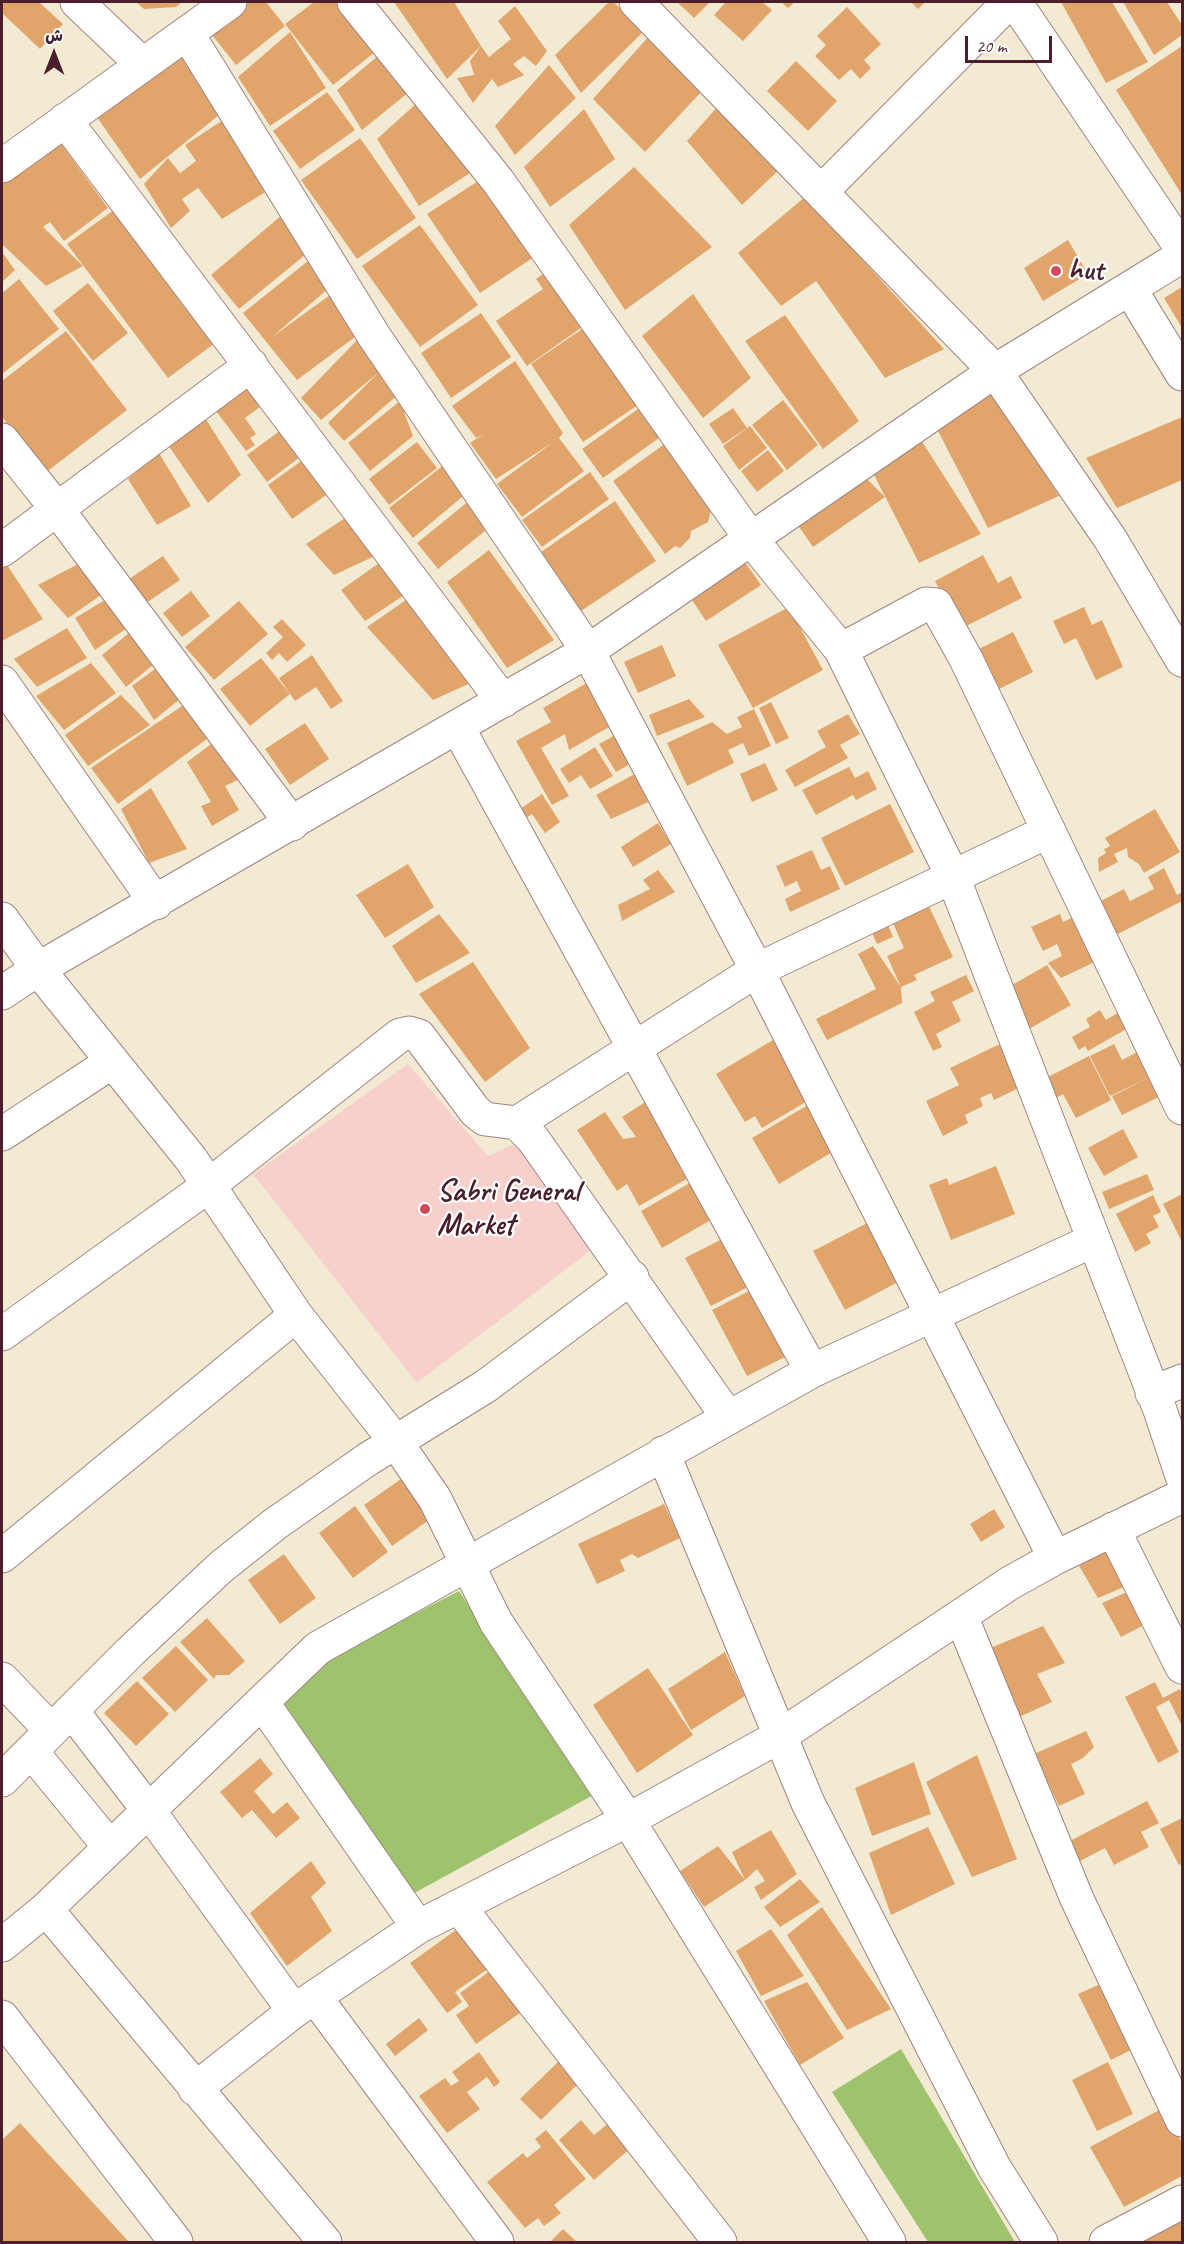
<!DOCTYPE html>
<html>
<head>
<meta charset="utf-8">
<style>
	body { margin:0 }
	#map { position:relative; width:1184px; height:2244px; overflow:hidden; background:#f3ead4; font-family:Caveat,"Playpen Sans Arabic",sans-serif }
	canvas { display:block }
	.frame { position:absolute; inset:0; border:3px solid #4a1f2b; pointer-events:none }
	.north { position:absolute; left:24px; top:24px; width:60px; height:60px; -webkit-text-stroke:4px #fff; paint-order:stroke; rotate:0deg; font-size:16px; font-weight:700; line-height:24px; text-align:center; color:#4a1f2b }
	.north::after { content:''; display:block; margin:auto; width:21px; height:27px; background:#4a1f2b; clip-path:polygon(50% 0,100% 100%,50% 72%,0 100%) }
	.scale { position:absolute; left:965px; top:36px; width:87px; height:27px; box-sizing:border-box; border:3px solid #4a1f2b; border-top:0; padding-left:8px; font-size:18px; line-height:21px; white-space:nowrap; color:#4a1f2b; -webkit-text-stroke:4px #fff; paint-order:stroke }
</style>
</head>
<body>
<div id="map">
<canvas width="1184" height="2244"></canvas>
<div class="frame"></div>
<div class="north">ش</div>
<div class="scale">20 m</div>
</div>
<script>
const ctx = document.querySelector('canvas').getContext('2d');
ctx.lineJoin = 'round';
function fill(path, color) { ctx.fillStyle = color; ctx.fill(path, 'evenodd'); }
function stroke(path, color, width, dash) { ctx.strokeStyle = color; ctx.lineWidth = width; ctx.lineCap = dash ? 'butt' : 'round'; ctx.setLineDash(dash || []); ctx.stroke(path); }
function label(font, color, halo, rows, align = 'center') {
  ctx.font = font + ' Caveat,sans-serif'; ctx.lineWidth = 4.5; ctx.setLineDash([]); ctx.textBaseline = 'middle'; ctx.strokeStyle = halo; ctx.fillStyle = color; for (const [text, x, y, turn = 0] of rows) {
    ctx.save(); ctx.translate(x, y); ctx.rotate((+turn || 0) * Math.PI / 180); ctx.textAlign = isNaN(turn) ? turn : align; if (halo) ctx.strokeText(text, 0, 0); ctx.fillText(text, 0, 0); ctx.restore();
  }
}
fill(new Path2D(`
	M408 1064 488 1156 516 1143 599 1244 417 1383 253 1174Z`), '#f7d0cb');
fill(new Path2D(`
	M459 1591 597 1793 409 1896 274 1703 331 1657Z
	M901 2049 1015 2242H928L832 2092Z`), '#9fc36d');
fill(new Path2D(`
	M2 2H39L63 24 40 49 2 13Z
	M136 2H182L176 7 144 9Z
	M245 2H266L285 26 236 65 208 30Z
	M314 2H342L379 49 333 85 285 24Z
	M394 2H454L481 46 447 79Z
	M609 2H614L642 33 581 93 555 55Z
	M677 2H710L694 18Z
	M726 2H762L772 10 743 41 714 15Z
	M781 2H795L788 8Z
	M911 2H925L918 9Z
	M1061 2H1112L1148 62 1106 83Z
	M1123 2H1167L1182 25V35L1154 55Z
	M515 6 547 51 536 66 524 56 513 64 524 75 498 87 492 79 473 103 457 78 474 75 470 61 481 46 489 57 511 39 498 21Z
	M847 7 881 44 864 60 871 68 860 79 851 69 839 80 815 56 826 45 817 36Z
	M290 32 326 88 270 126 238 77Z
	M649 36 703 90 645 152 593 99Z
	M1182 46V195L1116 90Z
	M180 49 219 115 140 179 92 110Z
	M384 51 414 88 362 130 337 90Z
	M796 61 837 101 808 131 767 91Z
	M549 65 576 98 515 155 495 126Z
	M327 92 355 130 300 169 273 131Z
	M419 101 470 173 419 206 377 139Z
	M719 105 781 168 742 205 687 141Z
	M584 109 615 159 550 207 524 167Z
	M223 120 267 191 222 219 198 188 182 199 190 211 171 228 144 184 168 158 180 173 196 161 185 145Z
	M360 138 416 218 357 259 301 180Z
	M59 141 108 208 64 241 50 222 43 227 83 266 46 286 2 244V183Z
	M634 167 712 247 625 310 569 225Z
	M480 180 534 257 480 293 427 214Z
	M805 197 944 349 885 378 816 281 781 306 738 253Z
	M118 207 219 340 168 378 67 244Z
	M282 215 311 250 239 309 211 275Z
	M420 225 478 305 420 347 362 266Z
	M1068 240 1088 274 1043 301 1024 268Z
	M2 252 15 270 2 282Z
	M308 261 329 288 272 337 330 295 359 334 297 380 243 313Z
	M550 269 588 323 527 366 496 321 543 289 536 279Z
	M19 279 59 329 2 374V293Z
	M88 283 128 333 93 361 53 311Z
	M1182 287V328L1164 298Z
	M693 294 751 378 703 418 642 336Z
	M481 313 511 357 451 398 421 353Z
	M785 315 859 421 823 449 745 341Z
	M591 323 644 401 583 442 531 364Z
	M66 331 127 410 45 473 2 417V381Z
	M361 336 399 394 344 441 328 423 378 373 321 420 301 398Z
	M515 361 563 433 559 438 584 471 522 517 497 484 552 443 496 479 470 443 484 434 476 438 452 406Z
	M245 377 265 403 245 418 256 434 250 438 255 445 246 451 210 403Z
	M993 392 1059 496 988 528 937 429Z
	M783 400 818 445 787 470 752 425Z
	M400 401 413 436 370 471 348 443Z
	M645 404 666 433 603 478 582 449Z
	M733 408 747 428 723 444 709 424Z
	M204 416 241 475 208 503 168 445Z
	M1182 417V480L1117 508 1086 458Z
	M750 426 767 448 739 470 723 446Z
	M285 427 304 454 267 482 247 455Z
	M921 440 981 534 919 563 873 473Z
	M417 442 437 468 389 505 369 479Z
	M666 443 712 505 708 522 691 531 690 538 680 548 675 546 665 554 613 481Z
	M768 450 784 471 757 492 741 471Z
	M159 453 191 506 157 525 128 479Z
	M304 459 329 493 292 519 268 485Z
	M445 464 468 492 413 538 389 508Z
	M590 472 609 499 542 547 522 520Z
	M867 479 885 497 813 547 795 521Z
	M470 500 491 526 438 569 417 543Z
	M615 501 656 561 581 611 541 552Z
	M348 516 377 555 334 575 306 544Z
	M489 550 554 640 507 668 447 582Z
	M740 555 761 585 706 621 686 591Z
	M983 555 998 583 1011 576 1022 598 960 629 935 581Z
	M163 556 180 580 146 603 129 579Z
	M84 561 107 591 68 618 38 585Z
	M382 561 409 592 365 621 341 590Z
	M5 562 43 619 2 641V564Z
	M191 591 210 616 182 637 163 613Z
	M110 597 130 626 95 650 75 618Z
	M406 600 459 671 475 681 433 700 367 627Z
	M239 601 268 634 214 680 185 647Z
	M789 607 823 670 753 708 718 645Z
	M1084 607 1092 625 1102 620 1123 667 1096 680 1076 638 1064 644 1053 621Z
	M282 619 306 645 287 662 279 653 272 660 266 653 283 637 273 627Z
	M67 628 87 658 37 687 14 659Z
	M134 629 159 660 126 687 102 655Z
	M1013 632 1033 672 997 690 977 650Z
	M662 645 676 676 638 693 624 662Z
	M312 655 343 701 331 709 316 687 295 701 279 678Z
	M261 658 290 694 250 726 220 689Z
	M91 663 116 693 64 730 36 696Z
	M163 663 185 695 154 720 132 686Z
	M592 680 616 723 569 750 565 734 541 748 569 796 552 805 516 741 551 722 543 708Z
	M121 695 150 725 88 766 65 735Z
	M689 699 705 717 657 736 649 715Z
	M771 702 789 738 776 744 759 708Z
	M185 704 211 736 118 804 91 768Z
	M754 709 771 746 749 756 743 743 728 750 734 763 687 786 667 743 712 722 727 734 742 727 737 717Z
	M848 714 860 734 840 745 848 758 795 787 785 770 826 747 817 731Z
	M305 723 329 759 290 785 265 749Z
	M619 733 635 761 616 772 599 744Z
	M218 739 242 778 225 786 239 810 212 826 201 806 211 802 187 762Z
	M595 747 613 776 590 789 581 775 569 783 560 769Z
	M765 763 778 790 752 802 740 774Z
	M849 767 855 778 868 771 877 789 856 800 853 795 816 815 802 790Z
	M640 771 657 798 611 819 596 795Z
	M151 788 187 849 149 863 121 809Z
	M542 794 560 822 545 833 532 814 526 818 520 809Z
	M890 804 914 852 845 886 821 838Z
	M1155 809 1180 852 1144 873 1139 864 1128 857 1127 848 1114 854 1118 862 1099 872 1098 858 1106 853 1104 849 1110 846 1105 838Z
	M658 823 671 844 633 867 621 847Z
	M812 850 821 870 830 866 840 889 790 912 785 899 801 891 797 881 785 887 776 866Z
	M408 864 434 907 385 938 356 895Z
	M1164 868 1177 895 1182 892V901L1114 936 1097 903 1124 889 1130 901 1154 889 1148 877Z
	M658 870 675 892 622 921 618 905 650 889 643 880Z
	M925 898 953 957 914 975 917 980 901 987 887 956 904 948 893 923 888 925 893 937 877 944 868 924Z
	M439 914 470 953 416 983 392 946Z
	M1060 914 1063 922 1078 915 1099 960 1061 978 1048 963 1062 956 1057 944 1043 951 1031 927Z
	M873 946 901 987 902 1003 827 1040 816 1019 876 989 858 954Z
	M473 962 530 1048 485 1082 419 994Z
	M1047 965 1071 1005 1029 1029 1005 989Z
	M966 975 974 991 952 1002 961 1021 936 1034 942 1047 933 1051 914 1012 935 1001 930 992Z
	M1100 1010 1106 1020 1119 1012 1128 1028 1088 1051 1085 1046 1079 1050 1072 1037 1090 1027 1086 1019Z
	M773 1040 809 1100 762 1128 755 1116 745 1122 716 1074Z
	M1004 1042 1025 1085 994 1100 991 1093 980 1098 983 1106 965 1115 968 1123 943 1136 926 1101 959 1085 950 1068Z
	M1114 1044 1122 1060 1143 1049 1163 1095 1122 1115 1112 1096 1150 1077 1110 1096 1090 1056Z
	M1089 1056 1111 1100 1076 1118 1063 1094 1056 1098 1046 1078Z
	M653 1097 692 1176 639 1206 627 1184 617 1191 577 1130 605 1112 623 1139 636 1137 622 1117Z
	M808 1105 834 1151 779 1184 752 1138Z
	M1123 1129 1138 1157 1104 1176 1088 1148Z
	M996 1166 1015 1214 951 1240 929 1185 947 1178 949 1185Z
	M1147 1174 1154 1190 1109 1209 1102 1192Z
	M695 1180 716 1217 662 1248 641 1211Z
	M1182 1194V1242L1163 1204Z
	M1153 1195 1161 1212 1153 1216 1159 1227 1146 1234 1151 1243 1135 1252 1116 1214Z
	M869 1222 900 1281 845 1310 813 1251Z
	M724 1238 750 1286 711 1306 685 1258Z
	M753 1289 787 1356 747 1376 712 1310Z
	M401 1479 429 1520 392 1546 364 1505Z
	M664 1504 680 1538 638 1558 632 1554 620 1560 625 1571 597 1584 578 1544Z
	M355 1506 388 1552 353 1578 319 1533Z
	M994 1509 1005 1527 981 1542 970 1524Z
	M1107 1551 1126 1586 1098 1598 1079 1566Z
	M284 1554 316 1598 280 1624 248 1580Z
	M1132 1590 1150 1622 1121 1637 1102 1603Z
	M207 1618 245 1661 229 1675H216L214 1679 180 1642Z
	M1043 1626 1065 1663 1037 1674 1052 1702 1015 1719 988 1649Z
	M176 1646 208 1680 175 1712 142 1678Z
	M725 1652 745 1696 691 1730 668 1689Z
	M648 1668 693 1735 637 1773 593 1705Z
	M137 1681 169 1714 136 1746 104 1713Z
	M1155 1682 1163 1698 1180 1689 1182 1695V1726L1169 1700 1156 1707 1179 1752 1158 1763 1125 1697Z
	M1086 1731 1094 1747 1083 1758 1071 1764 1085 1794 1059 1806 1034 1754Z
	M977 1755 1017 1859 972 1877 926 1782Z
	M260 1758 273 1774 254 1791 273 1814 287 1802 300 1818 276 1838 252 1810 242 1818 220 1792Z
	M914 1762 931 1814 872 1836 855 1788Z
	M1147 1801 1159 1823 1141 1832 1149 1847 1114 1865 1105 1848 1078 1862 1068 1842Z
	M1182 1818V1863L1179 1865 1160 1829Z
	M928 1827 955 1884 891 1915 869 1853Z
	M771 1830 797 1874 761 1900 754 1887 765 1881 757 1869 745 1880 732 1852Z
	M718 1846 745 1880 704 1907 680 1871Z
	M311 1861 326 1883 311 1897 332 1931 287 1966 250 1913Z
	M800 1879 820 1902 780 1927 764 1907Z
	M822 1907 891 2009 847 2030 787 1935Z
	M460 1927 489 1968 455 1992 462 2002 447 2013 410 1963Z
	M771 1929 804 1976 761 1996 736 1951Z
	M490 1971 520 2013 476 2044 456 2015 469 2006 460 1993Z
	M807 1982 844 2038 800 2065 764 2001Z
	M1105 1982 1137 2047 1111 2060 1078 1994Z
	M419 2018 428 2030 395 2056 386 2044Z
	M479 2052 500 2082 494 2087 487 2077 467 2092 480 2109 447 2133 419 2096 445 2078 451 2086 459 2081 452 2072Z
	M559 2061 580 2082 541 2120 520 2099Z
	M1108 2062 1133 2114 1097 2131 1072 2080Z
	M1163 2108 1182 2143V2176L1124 2207 1090 2147Z
	M581 2120 594 2135 611 2121 633 2146 594 2180 559 2140Z
	M20 2123 129 2242H2V2140Z
	M546 2130 586 2179 554 2205 561 2213 544 2226 538 2218 525 2228 487 2182 523 2153 527 2158 541 2147 535 2139Z
	M1182 2213V2242H1125Z
	M563 2229 577 2242H550Z`), '#e1a56c');
const minor = new Path2D(`
	M77 2 142 64
	M354 2 498 181 751 539 841 650 953 877 1160 1410 1182 1476
	M636 2 995 371 1111 540 1182 660
	M1015 2 1182 249
	M187 33 374 336 588 651 757 970 1055 1558
	M65 120 503 701
	M2 166 230 2
	M822 191 1009 2
	M1130 289 1182 374
	M2 440 57 509 292 824
	M2 550 251 365
	M841 650 926 604 936 605 966 659 1182 1108
	M2 682 156 903
	M458 728 812 1371
	M2 919 38 969 191 1159 296 1315 396 1442 435 1499 496 1622 628 1820 889 2242
	M2 993 38 969 588 651 995 371 1182 256
	M517 1123 757 970 1049 831
	M2 1134 112 1062
	M2 1334 208 1186 400 1035 409 1033 419 1036 475 1111 485 1119 517 1123 533 1139 727 1416
	M1152 1393 1182 1381
	M663 1453 808 1803 994 2167 1041 2242
	M1113 1529 1182 1667
	M2 1556 296 1315
	M961 1616 1077 1899 1182 2120
	M2 1679 50 1729
	M262 1702 418 1927
	M72 1711 149 1811 294 2011
	M31 1751 109 1846
	M2 1780 131 1651 221 1567 275 1524 368 1459 486 1386 632 1277
	M460 1908 720 2242
	M46 1909 325 2242
	M2 1945 46 1909 318 1648 812 1371 1094 1240
	M315 1997 497 2242
	M2 2017 176 2242
	M195 2089 294 2011 418 1927 628 1820 780 1736 1010 1583 1055 1558 1182 1496
	M1106 2242 1182 2202`);
stroke(minor, '#9e8480', 35);
stroke(minor, '#fff', 33);
for (const [x, y, r, color] of [
	[1056,271,6,"#d1495b"],
	[425,1209,6,"#d1495b"]
]) { const dot = new Path2D(); dot.arc(x, y, r, 0, 2 * Math.PI); ctx.fillStyle = color; ctx.fill(dot); stroke(dot, '#fff', 2); }
label('bold 30px', '#4a1f2b', '#fff', [
	["hut",1068,271],
	["Sabri General",437,1192],
	["Market",437,1226]
], 'left');
</script>
</body>
</html>
